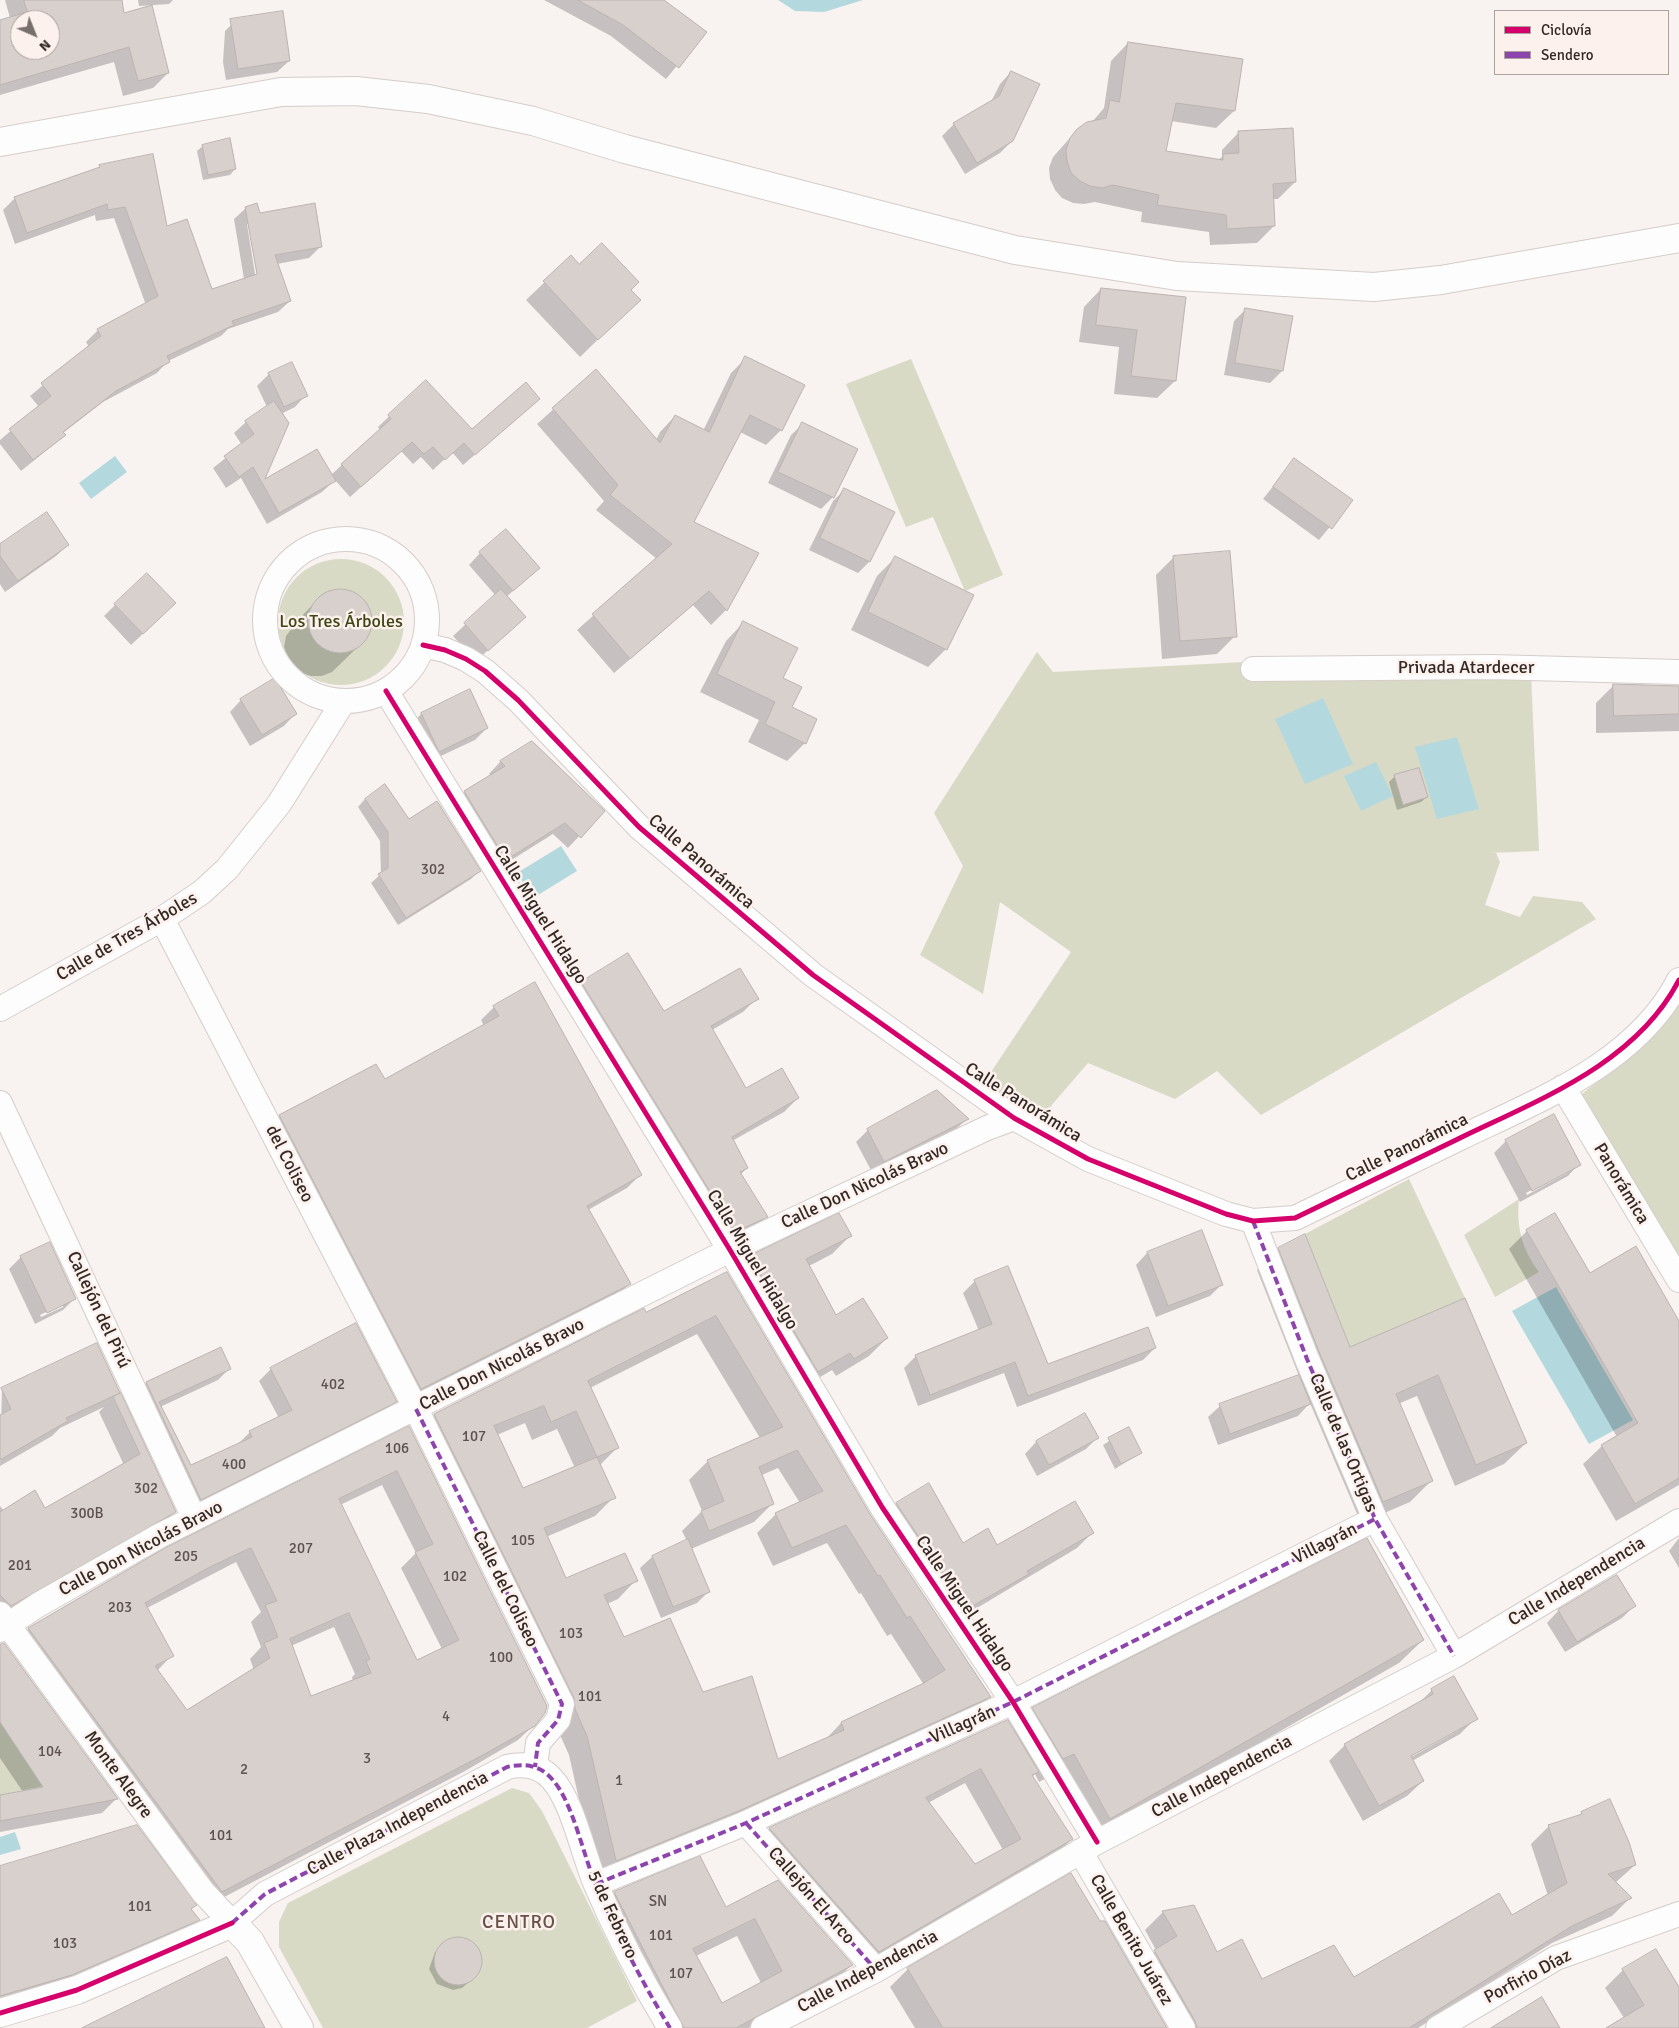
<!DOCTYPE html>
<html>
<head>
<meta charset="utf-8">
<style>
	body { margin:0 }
	#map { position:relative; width:1679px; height:2028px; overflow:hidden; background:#f8f2f0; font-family:Signika,sans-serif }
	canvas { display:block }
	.legend { position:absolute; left:1494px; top:10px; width:175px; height:65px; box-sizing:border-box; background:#fcf1ed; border:1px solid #aba19d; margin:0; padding:6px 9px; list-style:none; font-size:15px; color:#322824 }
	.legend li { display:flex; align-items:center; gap:10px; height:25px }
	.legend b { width:25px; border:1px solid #aba19d }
	.north { position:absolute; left:10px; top:10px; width:50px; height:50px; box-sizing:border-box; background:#fcf1ed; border:1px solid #aba19d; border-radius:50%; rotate:136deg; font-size:14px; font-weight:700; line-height:20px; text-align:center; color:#322824 }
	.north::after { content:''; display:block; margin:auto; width:18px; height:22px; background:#776f6b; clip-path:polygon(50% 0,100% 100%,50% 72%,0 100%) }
</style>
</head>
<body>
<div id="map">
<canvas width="1679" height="2028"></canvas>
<ul class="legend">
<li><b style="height:6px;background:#d6006c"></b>Ciclovía</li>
<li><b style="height:6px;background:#8e44ad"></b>Sendero</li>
</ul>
<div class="north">N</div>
</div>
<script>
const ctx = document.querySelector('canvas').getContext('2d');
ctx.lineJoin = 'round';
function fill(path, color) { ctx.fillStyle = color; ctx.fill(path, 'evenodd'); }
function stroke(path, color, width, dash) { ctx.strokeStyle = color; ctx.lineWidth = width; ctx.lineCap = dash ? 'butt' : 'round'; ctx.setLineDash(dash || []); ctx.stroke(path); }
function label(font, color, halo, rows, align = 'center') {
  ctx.font = font + ' Signika,sans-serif'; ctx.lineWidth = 5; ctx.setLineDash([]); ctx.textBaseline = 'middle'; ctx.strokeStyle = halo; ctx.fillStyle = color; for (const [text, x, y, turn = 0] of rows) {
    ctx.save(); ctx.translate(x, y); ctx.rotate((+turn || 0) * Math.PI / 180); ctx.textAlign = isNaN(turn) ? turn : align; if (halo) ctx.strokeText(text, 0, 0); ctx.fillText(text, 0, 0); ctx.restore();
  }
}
fill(new Path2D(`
	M911 359 1003 575 965 591 933 517 906 527 846 384Z
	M278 622a63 63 0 1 1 126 0a63 63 0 1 1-126 0Z
	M1037 652 1053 672 1283 660 1531 675 1539 851 1489 853H1496L1500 862 1485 905 1520 917 1533 896 1582 902 1596 919 1261 1115 1217 1071 1175 1099 1088 1063 1038 1121 983 1084 1071 952 1000 902 983 994 920 955 963 866 934 813Z
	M1679 999V1256L1582 1094C1618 1065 1654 1039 1679 999Z
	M1409 1179 1465 1298 1350 1347 1305 1234Z
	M1519 1199C1516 1227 1522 1249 1539 1272L1495 1297 1464 1235Z
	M0 1722 43 1786 0 1795Z
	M512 1788 529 1793 542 1811 637 2001 587 2028H323L279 1947V1922L288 1903Z`), '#d8dac5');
fill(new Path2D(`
	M778 0H863L824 12 795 11Z
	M115 456 127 472 91 499 79 483Z
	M1323 698 1353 764 1305 784 1275 719Z
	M1457 737 1479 809 1437 819 1415 747Z
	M1376 762 1393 796 1361 811 1344 776Z
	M561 846 577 871 533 898 517 873Z
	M1556 1287 1633 1420 1589 1444 1512 1311Z
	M15 1832 21 1849 0 1855V1837Z`), '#b3d9df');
fill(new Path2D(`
	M5 0H74L81 25 151 7 168 73 153 88 123 96 114 62 0 95V21L10 18ZM20 20H50V50H20Z
	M138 0H173L169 4 139 6Z
	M544 0H662L705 32 666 79 611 36Z
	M237 19 289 61 277 72 226 80 223 62 225 31Z
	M1128 43 1234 111 1216 128 1171 121 1164 152 1218 160 1222 157V150L1239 132 1295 182 1278 199H1272L1274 226 1257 243 1210 245 1209 232 1141 222 1142 212 1095 202 1084 204 1073 203 1062 198 1055 190 1050 179 1049 168 1053 157 1077 130 1092 122 1104 108 1111 61Z
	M1011 72 1012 141 1000 153 965 174 942 136 954 124 991 102 1000 84Z
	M203 146 235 169 230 175 203 180 197 151Z
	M100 166 166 228 211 290 244 279 234 219 246 208 321 246 309 258 277 264 290 301 278 312 228 329 221 336 168 361 157 373 103 402 63 433 52 446 21 471 0 444V440L39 407 30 396 89 347 86 342 98 330 146 305 114 218 96 221 95 215 15 244 3 210 15 198 96 169ZM247 224H249L259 280H256Z
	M571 257 579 266 630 290 621 317 580 357 526 300Z
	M1101 289 1185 299 1175 381 1157 398 1114 394 1119 347 1079 342 1084 307Z
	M1246 309 1291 317 1282 371 1270 383 1224 375 1234 321Z
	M746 358 781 430 766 445 740 432 693 523 726 610 711 625 693 605 614 673 577 630 657 559 596 510 604 501 537 424 596 371 656 440 660 432 675 416 703 431 731 373Z
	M269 374 306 395 295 407 281 414 262 481 331 475 380 430 378 427 426 381 472 431 539 399 463 465 452 452 433 470 421 457 413 464 401 451 350 497 335 480 322 492 267 524 241 478 226 488 213 468 242 445 234 433 246 422 267 407 257 386Z
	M803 424 833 497 821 509 768 483 791 435Z
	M1294 460 1351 501 1319 540 1263 499Z
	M845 489 869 562 858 573 809 550 833 501Z
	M68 545 56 556 5 592 0 584V546Z
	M480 553 527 579 506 597 513 628 476 661 453 636 496 596 469 565Z
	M1174 557 1235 636 1217 654 1162 659 1156 575Z
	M895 558 946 649 928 667 851 630 877 576Z
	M333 590H344L363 600 369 609 371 620 365 640 332 672 322 676H311L301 673 292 667 284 647 286 636 299 619 323 594Z
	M115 605 163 615 131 645 104 616Z
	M743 623 782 679 805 743 787 761 748 742 759 720 700 692 726 641Z
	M1614 685 1679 687V731L1596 733V703Z
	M469 691 487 728 475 740 428 762 410 726 421 714Z
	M241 700 295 714 284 726 250 746 230 712Z
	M532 742 603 811 568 848 553 834 494 871 453 804 464 792 491 776 489 774 500 762Z
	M1395 776 1427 797 1421 802 1397 810 1389 782Z
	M365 799 408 820 479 871 471 879 398 925 371 883 381 874 380 841 358 807Z
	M582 983 664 1012 757 998 743 1012 712 1030 746 1090 798 1098 784 1112 732 1141 747 1168 740 1175 766 1217 752 1231 721 1245 568 997Z
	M494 1007 640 1175 627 1188 588 1210 629 1284 616 1297 408 1401 267 1130 280 1116 384 1081 484 1026 481 1020Z
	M967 1119 955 1130 872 1172 856 1142 868 1130Z
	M1506 1141 1579 1164 1568 1176 1520 1202 1494 1153ZM1567 1171V1173L1527 1195 1526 1193Z
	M839 1215 850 1236 832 1254 809 1266 836 1316 887 1338 869 1356 836 1376 832 1370 800 1389 733 1275 750 1257Z
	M1527 1231 1589 1275 1679 1324V1485L1616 1521 1583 1464 1602 1446 1617 1437 1509 1249Z
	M1279 1249 1350 1349 1464 1299 1526 1443 1504 1464 1455 1486 1417 1396 1398 1404 1431 1481 1410 1502 1361 1523 1310 1403 1298 1416 1218 1445 1208 1417 1220 1406 1299 1376 1257 1270Z
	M1147 1253 1222 1284 1210 1296 1156 1317 1136 1265Z
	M21 1257 75 1298 63 1310 35 1324 9 1269ZM63 1304V1307L41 1317 40 1315Z
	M727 1274 869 1515 990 1697 971 1715 597 1879 569 1755 557 1728 556 1717 416 1434 434 1415ZM697 1334 760 1438 708 1461 689 1480 702 1511 682 1531 687 1541 652 1557 640 1568 661 1618 697 1603 709 1591 691 1549 754 1522 773 1503 762 1475 778 1468 800 1503 776 1514 757 1533 773 1566 827 1543 859 1594 861 1593 887 1636 891 1634 924 1685 841 1723 826 1739 778 1760 703 1693 624 1639 607 1604 618 1599 636 1580 566 1579 546 1537 595 1516 614 1497 600 1465 617 1448 590 1388ZM525 1423 532 1440 557 1429 575 1468 522 1490 497 1435Z
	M975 1281 1048 1366 1155 1348 1143 1360 1017 1407 1004 1373 918 1406 904 1368 916 1356 979 1331 963 1293Z
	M355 1324 395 1401 383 1413 189 1511 135 1395 146 1383 220 1349 229 1369 218 1380 160 1407 190 1467 238 1444 250 1432 279 1418 259 1381 271 1369Z
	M2 1389 119 1393 114 1398 175 1512 160 1526 0 1618V1506L4 1511 44 1510 124 1465 99 1412 104 1407 60 1428 52 1436 0 1466Z
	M1085 1415 1097 1438 1086 1449 1037 1476 1025 1454 1036 1442Z
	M409 1428 534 1725 518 1740 465 1771 207 1906 13 1644 28 1629 166 1549ZM382 1485 416 1553 401 1568 442 1649 416 1661 340 1505ZM236 1562 261 1612 251 1622 261 1647 250 1659 254 1670 187 1712 157 1671 172 1655 147 1608ZM334 1627 355 1674 352 1677 353 1681 311 1697 291 1646Z
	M1128 1429 1140 1453 1115 1469 1103 1445Z
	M929 1485 962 1545 997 1547 1092 1533 1077 1548 952 1623 882 1518 896 1504Z
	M1679 1538V1568L1669 1551Z
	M1616 1576 1634 1606 1622 1618 1565 1652 1547 1623 1558 1611Z
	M1423 1640 1399 1663 1087 1842 1050 1776 1039 1782 1035 1774 1032 1777 1072 1839 1054 1857 863 1967 754 1844 769 1829 1007 1721 1012 1730 1033 1709ZM965 1783 1003 1850 975 1866 928 1803Z
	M0 1644H3L116 1799 102 1813 0 1832V1797L23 1792 0 1758Z
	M1432 1690 1476 1718 1460 1734 1412 1761 1423 1781 1407 1796 1363 1821 1329 1761 1345 1745 1417 1705ZM1459 1727V1730L1406 1760 1405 1758Z
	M1582 1813 1635 1865 1615 1883 1630 1898 1612 1916 1552 1943 1418 2028H1169L1136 1969 1156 1950 1145 1930 1163 1912 1217 1953 1262 1981 1353 1979 1512 1917 1548 1896 1531 1844 1549 1826 1578 1817Z
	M0 1868 195 1905 190 1910 198 1920 184 1934 0 2006Z
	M778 1882 851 1965 834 1983 748 2028H657L597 1911 615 1893 726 1909ZM737 1936 761 1983 721 2004 696 1956Z
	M457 1938 465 1939 478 1951 480 1968 469 1982 462 1988 453 1990 437 1984 429 1969 435 1952 448 1941Z
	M908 1969 1166 2028H915L890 1987Z
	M1623 1970 1679 1990V2028H1608L1624 2018 1605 1988Z`), '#0003');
const building = new Path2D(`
	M24 0H122L124 13 152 5 169 73 138 81 129 47 0 85V20L27 12ZM20 20H50V50H20Z
	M578 0H664L707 32 679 68 623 25Z
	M283 11 290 61 238 69 230 19Z
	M1128 42 1243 59 1235 111 1176 103 1166 151 1223 160V154L1239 153 1238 131 1293 128 1296 182 1273 184 1275 226 1227 229 1226 215 1157 205 1159 195 1113 185 1102 188 1090 186 1080 181 1071 173 1067 161 1066 150 1070 138 1077 129 1087 122 1106 118 1110 100 1119 102Z
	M1011 71 1040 84 1013 141 977 163 953 123 999 96Z
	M230 138 236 169 208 175 202 145Z
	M153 154 167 226 187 219 212 289 257 274 245 207 257 203 260 213 315 203 322 247 275 255 291 301 232 321 234 325 167 356 170 362 116 391 63 432 66 435 33 460 9 429 51 396 41 383 101 336 97 329 158 296 125 207 108 210 107 204 27 233 14 197 100 167 99 165Z
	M602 243 639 282 631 290 641 300 598 340 543 281 571 255 579 264Z
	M1101 288 1186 297 1176 381 1131 376 1137 330 1096 325Z
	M1245 308 1293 316 1283 371 1235 363Z
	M745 356 805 385 782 431 750 415 694 522 759 553 727 611 709 591 630 659 592 614 672 544 610 495 618 485 552 408 596 369 660 443 675 415 709 432Z
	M292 362 308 396 284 407 268 373Z
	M426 380 472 429 526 382 540 399 475 455 464 443 445 460 433 447 424 454 412 442 361 487 341 464 391 419 388 415Z
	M274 401 289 423 265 479 317 449 336 481 279 513 253 467 239 477 224 456 254 434 245 421Z
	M802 422 858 449 834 498 778 472Z
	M1294 458 1353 500 1332 529 1273 487Z
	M844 488 895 512 870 562 820 538Z
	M47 512 69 545 18 581 0 556V544Z
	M506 529 540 568 513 591 479 552Z
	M1230 551 1237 637 1180 641 1173 556Z
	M895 556 974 595 947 650 868 612Z
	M147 573 176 603 143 634 114 604Z
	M308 621a32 32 0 1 1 64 0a32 32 0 1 1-64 0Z
	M501 589 526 617 488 651 464 623Z
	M743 621 798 648 783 678 802 687 792 707 817 719 806 744 765 724 775 702 717 674Z
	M275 678 297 714 262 735 240 699Z
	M1613 684 1679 686V714L1614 716Z
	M470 689 488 728 439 752 421 713Z
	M532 741 605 811 581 838 565 823 506 860 464 791 505 766 500 761Z
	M1419 768 1428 797 1403 805 1394 775Z
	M385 784 409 819 437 801 481 871 406 918 378 874 388 868V832L365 799Z
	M628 953 664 1011 740 968 759 999 711 1026 746 1088 782 1068 799 1098 732 1137 748 1168 740 1172 768 1217 735 1232 581 982Z
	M535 982 642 1175 587 1206 631 1284 421 1389 279 1115 376 1064 385 1079 499 1016 493 1006Z
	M937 1090 969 1119 884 1162 867 1129Z
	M1554 1114 1581 1165 1532 1191 1505 1140Z
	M839 1213 852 1236 806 1259 836 1315 863 1298 888 1338 854 1359 850 1353 818 1372 750 1256Z
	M1555 1213 1590 1273 1636 1246 1679 1321V1478L1635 1504 1601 1445 1638 1423 1526 1230Z
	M1202 1230 1223 1285 1168 1306 1147 1252Z
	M1305 1234 1350 1347 1465 1298 1527 1443 1476 1465 1438 1375 1396 1394 1433 1481 1383 1502 1320 1354 1278 1248Z
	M50 1242 76 1299 47 1313 20 1256Z
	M1008 1266 1048 1364 1148 1327 1156 1348 1028 1396 1015 1362 930 1395 915 1355 992 1324 974 1280Z
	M727 1272 870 1514 991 1697 741 1810 616 1861 587 1736 575 1709 574 1698 434 1414 644 1308 646 1312ZM716 1316 783 1427 707 1460 724 1501 701 1511 709 1531 774 1504 759 1467 797 1450 823 1491 775 1513 792 1548 846 1525 878 1576 880 1575 907 1618 910 1616 945 1670 922 1684 841 1722 844 1730 778 1759 752 1676 703 1692 670 1618 624 1637 604 1595 638 1581 625 1553 566 1578 544 1528 616 1498 597 1457 619 1448 588 1381ZM544 1406 551 1422 576 1411 597 1457 523 1488 494 1426Z
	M356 1323 397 1402 201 1500 146 1382 221 1347 231 1369 159 1402 191 1465 252 1437 249 1431 292 1410 270 1368Z
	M97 1343 120 1393 66 1418 68 1421 0 1460V1415L11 1409 1 1388Z
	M1299 1375 1311 1404 1230 1434 1219 1404Z
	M121 1393 176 1512 11 1606 0 1595V1512L35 1490 45 1508 140 1454 113 1397Z
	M1085 1413 1099 1438 1049 1465 1036 1441Z
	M409 1426 547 1706 545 1713 535 1726 481 1756 222 1892 28 1628 165 1548ZM397 1471 433 1544 415 1552 459 1640 417 1660 339 1499ZM251 1548 277 1601 265 1605 278 1637 264 1643 270 1658 187 1710 155 1666 174 1656 145 1603 208 1568ZM349 1613 370 1659 366 1661 371 1673 311 1696 290 1639Z
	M1129 1427 1142 1453 1121 1464 1108 1438Z
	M929 1483 963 1543 988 1528 997 1545 1075 1501 1094 1533 1027 1571 1029 1574 967 1609 896 1503Z
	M1367 1538 1424 1640 1110 1819 1074 1754 1063 1759 1032 1708Z
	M688 1539 710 1592 673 1607 652 1556Z
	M1617 1575 1636 1606 1577 1642 1558 1610Z
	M4 1643 118 1799 0 1821V1795L43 1787 0 1722V1645Z
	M1454 1676 1478 1719 1411 1756 1424 1781 1379 1806 1344 1744 1433 1694 1431 1689Z
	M1008 1720 1039 1772 1032 1775 1073 1839 879 1952 769 1828ZM981 1769 1021 1839 975 1864 926 1798Z
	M1610 1799 1629 1842 1636 1865 1608 1874 1632 1898 1572 1926 1409 2028H1197L1195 2021 1154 1950 1177 1936 1162 1911 1194 1905 1217 1952 1242 1939 1262 1979 1334 1945 1354 1977 1499 1893 1512 1915 1567 1883 1548 1825 1582 1814 1581 1812Z
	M137 1825 197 1905 191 1909 200 1920 72 1975 0 1996V1866Z
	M700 1856 726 1907 778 1880 853 1965 736 2028H684L614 1892ZM755 1919 782 1971 722 2003 693 1949Z
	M1071 1873 1100 1921H1105L1167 2028H943L907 1968Z
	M434 1961a24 24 0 1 1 48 0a24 24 0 1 1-48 0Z
	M1656 1949 1679 1987V2028H1606L1644 2005 1622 1969Z
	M227 1957 265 2028H82Z
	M1542 1997 1560 2028H1491Z`);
fill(building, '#d8d0cd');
stroke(building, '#bab3b0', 1);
const street = new Path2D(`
	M265 620a81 81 0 1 1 162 0a81 81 0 1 1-162 0Z
	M423 645 445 650 466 659 485 671 518 700 639 827 813 975 1014 1118 1088 1159 1226 1214 1253 1221 1295 1218C1349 1192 1404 1165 1458 1139 1538 1100 1636 1064 1679 980
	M1253 669 1491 667 1679 672
	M386 691 730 1250 882 1507 1013 1702 1097 1842
	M162 919 416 1409 562 1704 558 1720 538 1743 535 1767
	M0 1009 162 919 202 892 227 869 279 804 343 702
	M1563 1087 1679 1280
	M0 1103 194 1518
	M1253 1221 1307 1359 1375 1519 1454 1656
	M0 1614 203 1892 232 1923 265 1894 507 1767C524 1763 540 1765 552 1779 573 1802 583 1855 596 1885 617 1934 642 1982 670 2028
	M0 1630 38 1605 159 1536 730 1250 987 1128 1014 1118
	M746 1823 876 1970
	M1080 1851 1183 2028
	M596 1884 746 1823 1013 1702 1375 1519
	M763 2028 876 1970 1097 1842 1454 1656 1679 1521
	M1438 2028 1556 1958 1679 1914`);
const secondary = new Path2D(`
	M0 142 281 92 356 91 428 99 533 121 625 149 1015 250 1177 276 1374 287 1441 280 1679 238
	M0 2013 77 1990 232 1923 250 1942 299 2028`);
stroke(street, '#d4cdca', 26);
stroke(secondary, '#d4cdca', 30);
stroke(street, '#fefdfd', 24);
stroke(secondary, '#fefdfd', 28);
stroke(new Path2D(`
	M1253 1221 1307 1359 1375 1519 1454 1656
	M416 1409 562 1704 558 1720 538 1743 535 1767
	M746 1823 876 1970
	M596 1884 746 1823 1013 1702 1375 1519
	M232 1923 265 1894 507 1767C524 1763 540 1765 552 1779 573 1802 583 1855 596 1885 617 1934 642 1982 670 2028`), '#8e44ad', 4, [8, 4]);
stroke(new Path2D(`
	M423 645 445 650 466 659 485 671 518 700 639 827 813 975 1014 1118 1088 1159 1226 1214 1253 1221 1295 1218C1349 1192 1404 1165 1458 1139 1538 1100 1636 1064 1679 980
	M386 691 730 1250 882 1507 1013 1702 1097 1842
	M0 2013 77 1990 232 1923`), '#d6006c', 5);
label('15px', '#5c524e', null, [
	["302",433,870],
	["402",333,1385],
	["107",474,1437],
	["106",397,1449],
	["400",234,1465],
	["302",146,1489],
	["300B",87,1514],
	["105",523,1541],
	["207",301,1549],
	["205",186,1557],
	["201",20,1566],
	["102",455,1577],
	["203",120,1608],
	["103",571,1634],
	["100",501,1658],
	["101",590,1697],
	["4",446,1717],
	["104",50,1752],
	["3",367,1759],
	["2",244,1770],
	["1",619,1781],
	["101",221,1836],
	["SN",658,1902],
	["101",140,1907],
	["101",661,1936],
	["103",65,1944],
	["107",681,1974]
]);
label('18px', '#3d4513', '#fcf1ed', [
	["Los Tres Árboles",341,622]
]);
label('18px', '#322824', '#fcf1ed', [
	["Privada Atardecer",1466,668],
	["Calle Panorámica",701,862,41],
	["Calle Miguel Hidalgo",540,915,58],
	["Calle de Tres Árboles",127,937,-30],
	["Calle Panorámica",1023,1103,32],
	["Calle Panorámica",1407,1148,-26],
	["del Coliseo",289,1164,63],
	["Panorámica",1621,1184,59],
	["Calle Don Nicolás Bravo",865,1186,-25],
	["Calle Miguel Hidalgo",752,1260,59],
	["Callejón del Pirú",98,1310,65],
	["Calle Don Nicolás Bravo",502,1365,-27],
	["Calle de las Ortigas",1343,1443,67],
	["Villagrán",1325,1544,-27],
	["Calle Don Nicolás Bravo",141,1549,-28],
	["Calle Independencia",1577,1582,-31],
	["Calle del Coliseo",505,1589,64],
	["Calle Miguel Hidalgo",964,1604,56],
	["Villagrán",963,1725,-24],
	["Monte Alegre",118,1775,54],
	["Calle Independencia",1222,1777,-28],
	["Calle Plaza Independencia",398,1824,-28],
	["Callejón El Arco",811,1896,49],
	["5 de Febrero",612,1915,65],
	["Calle Benito Juárez",1131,1940,60],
	["Calle Independencia",868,1972,-28],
	["Porfirio Díaz",1528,1977,-28]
]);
ctx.letterSpacing = '1px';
label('19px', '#675148', '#fcf1ed', [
	["CENTRO",519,1923]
]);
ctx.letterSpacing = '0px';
</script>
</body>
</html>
